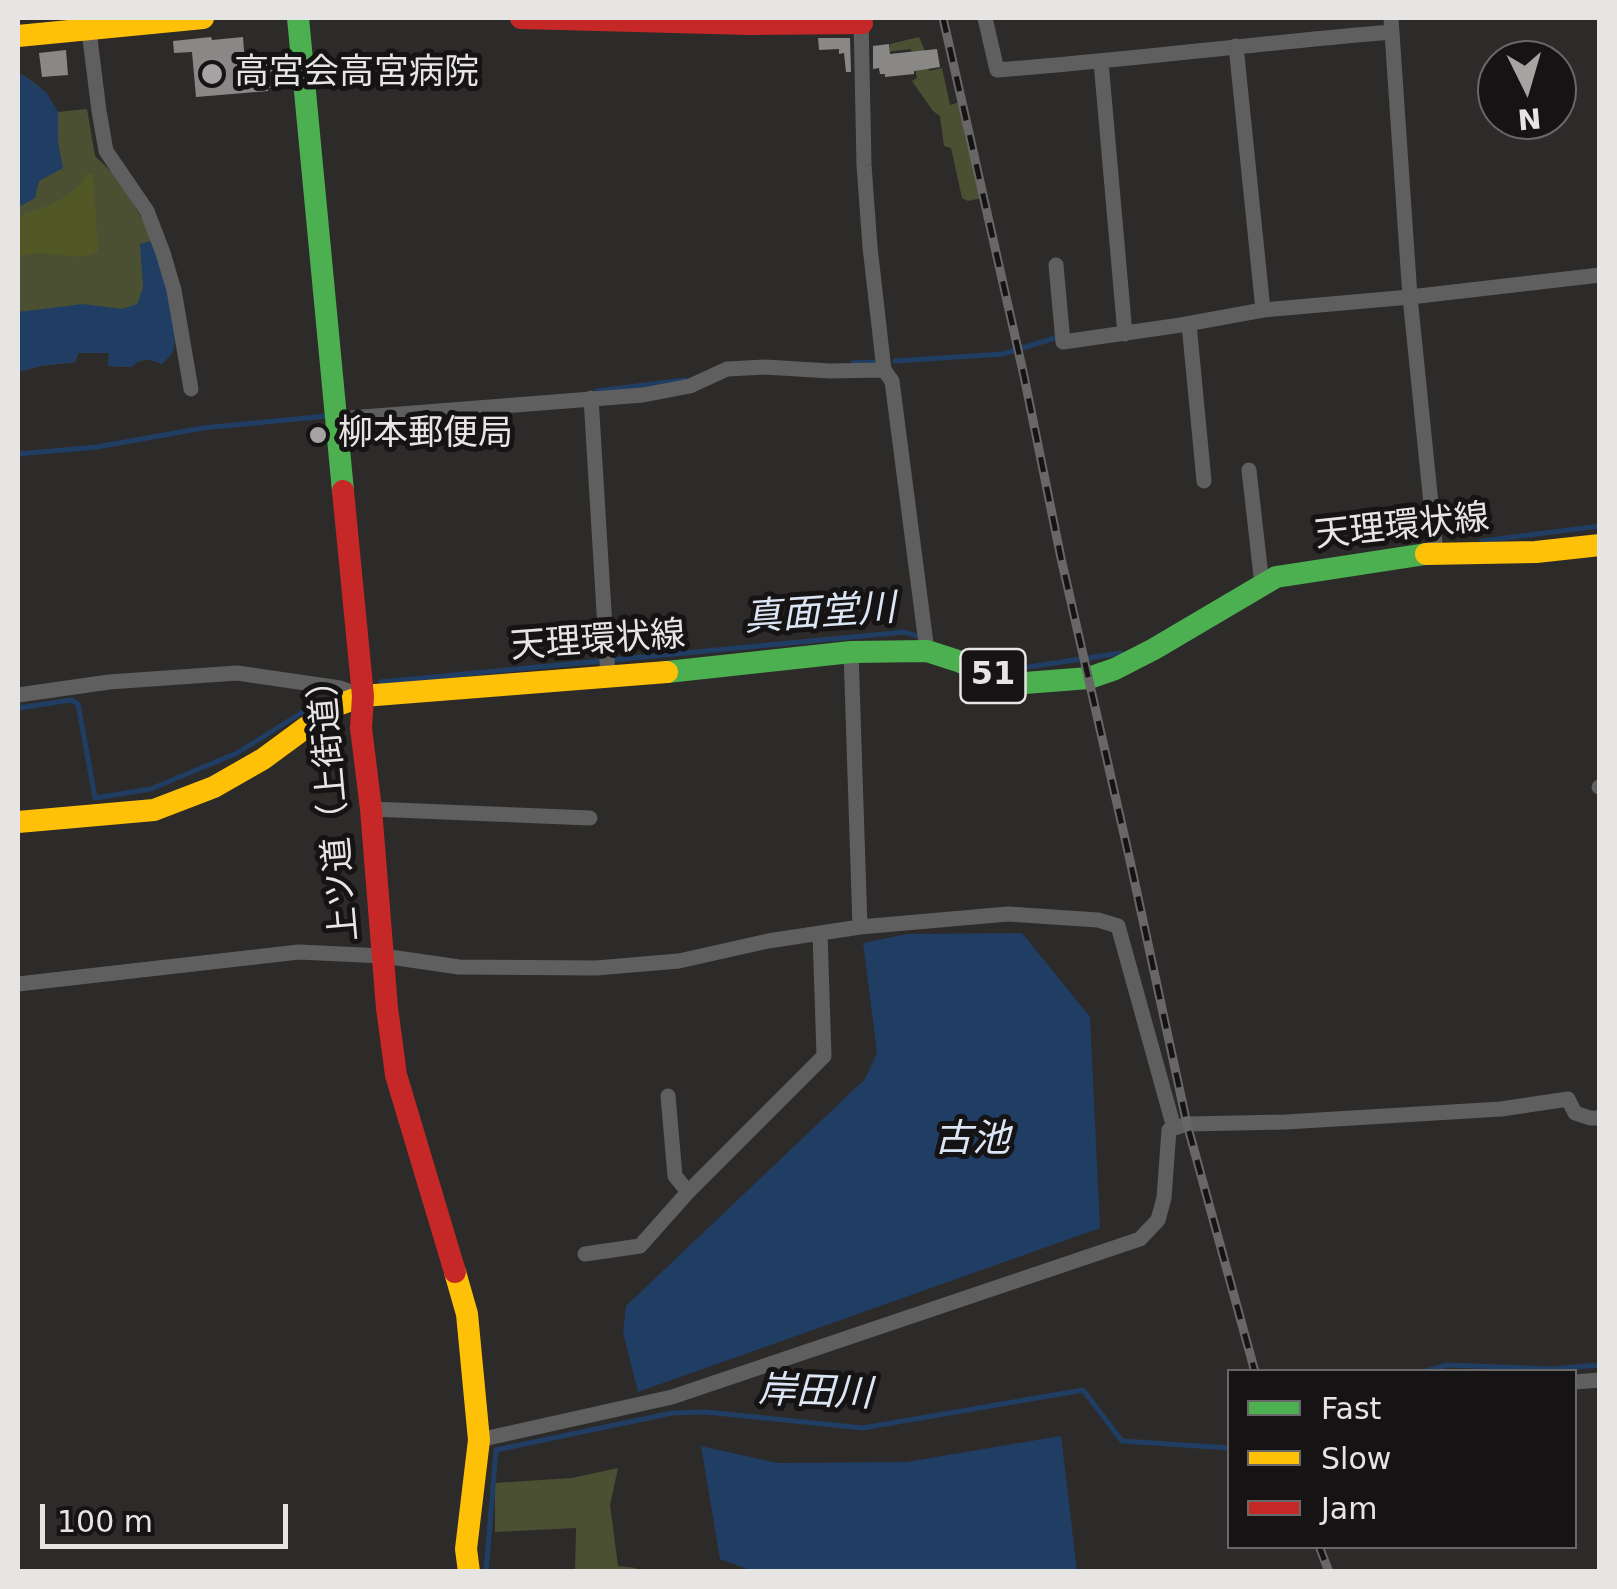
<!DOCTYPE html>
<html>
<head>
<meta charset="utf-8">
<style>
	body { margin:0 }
	#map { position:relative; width:1617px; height:1589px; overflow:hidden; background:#2d2b2a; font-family:"DejaVu Sans",sans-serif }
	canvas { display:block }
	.frame { position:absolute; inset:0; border:20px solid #e7e4e4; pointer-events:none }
	.legend { position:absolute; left:1227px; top:1369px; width:350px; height:180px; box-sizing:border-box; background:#151313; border:2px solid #696767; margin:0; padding:12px 18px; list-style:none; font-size:30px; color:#e7e4e4 }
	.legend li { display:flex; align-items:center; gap:20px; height:50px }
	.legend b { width:50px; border:2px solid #696767 }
	.north { position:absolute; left:1477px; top:40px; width:100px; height:100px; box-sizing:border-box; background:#151313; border:2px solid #696767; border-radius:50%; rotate:175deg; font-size:28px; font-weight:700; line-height:40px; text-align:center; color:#e7e4e4 }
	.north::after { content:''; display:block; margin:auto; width:35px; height:45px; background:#a6a3a3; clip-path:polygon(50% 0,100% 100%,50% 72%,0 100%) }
	.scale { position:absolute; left:40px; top:1504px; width:248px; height:45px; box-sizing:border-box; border:5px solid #e7e4e4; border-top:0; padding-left:12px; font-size:30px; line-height:35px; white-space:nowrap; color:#e7e4e4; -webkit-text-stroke:8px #151313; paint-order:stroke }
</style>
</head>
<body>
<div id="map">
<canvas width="1617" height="1589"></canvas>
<div class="frame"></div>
<ul class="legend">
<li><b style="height:12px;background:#4caf50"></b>Fast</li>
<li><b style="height:12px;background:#ffc107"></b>Slow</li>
<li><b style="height:12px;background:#c62828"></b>Jam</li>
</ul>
<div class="north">N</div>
<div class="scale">100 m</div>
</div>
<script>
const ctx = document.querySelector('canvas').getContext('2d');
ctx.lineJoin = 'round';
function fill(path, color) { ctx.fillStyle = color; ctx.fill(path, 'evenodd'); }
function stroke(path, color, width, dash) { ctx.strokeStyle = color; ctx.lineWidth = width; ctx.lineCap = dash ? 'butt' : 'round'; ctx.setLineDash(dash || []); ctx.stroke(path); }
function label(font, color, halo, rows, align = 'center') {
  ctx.font = font + ' "DejaVu Sans","Noto Sans JP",sans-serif'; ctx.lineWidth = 10; ctx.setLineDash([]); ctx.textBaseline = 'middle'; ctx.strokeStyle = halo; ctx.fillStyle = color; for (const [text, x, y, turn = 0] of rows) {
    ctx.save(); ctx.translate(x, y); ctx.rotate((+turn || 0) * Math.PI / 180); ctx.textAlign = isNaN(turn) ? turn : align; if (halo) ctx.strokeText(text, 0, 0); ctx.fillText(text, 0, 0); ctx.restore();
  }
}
fill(new Path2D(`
	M919 37 925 51 929 71 942 68 950 105 960 102 982 198 968 201 962 198 951 148 944 146 940 116 933 111 912 81 917 78 911 49 877 53 890 51V44Z
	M18 75C37 79 48 96 58 112L87 109 95 156 116 176 155 240 172 353 162 364C151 359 141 357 132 367L108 366 109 353H78L75 362 41 366 18 372Z
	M618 1468 610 1505 618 1566 636 1568 635 1571H575L576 1528 495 1532V1483L572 1478Z`), '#4c5033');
fill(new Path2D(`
	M86 174H93L98 251C76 266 46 245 18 257V216C40 210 77 197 86 174Z`), '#515825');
fill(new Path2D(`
	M18 75H23L46 92 58 112V141L63 168 39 181 35 198 18 207Z
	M155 240C161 261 181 333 173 351 171 355 166 360 162 364 151 359 141 357 132 367L108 366 109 353H78L75 362 41 366 18 372V312L83 304 122 309 137 304 143 288 140 244Z
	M1022 933 1090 1017 1100 1228 638 1392 623 1333 626 1306 865 1079 877 1053 863 943 907 934Z
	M1061 1436 1077 1571 755 1572 720 1559 701 1446 777 1463 906 1462Z`), '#203d64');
stroke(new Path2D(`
	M895 361 1003 354 1058 337
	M853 363 879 362
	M597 391 685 380
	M18 454 97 447 203 428 327 416
	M1482 541 1600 526
	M980 657 1015 669 1121 653
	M381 682 905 632 922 638
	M18 708 71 700 78 704 95 798 151 789 237 753 322 700
	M1423 1372 1447 1365 1552 1369 1600 1365
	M486 1572 496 1450 672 1413 706 1412 863 1428 1083 1390 1122 1441 1230 1448`), '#203d64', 5);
fill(new Path2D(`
	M211 37 212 40 243 37 245 65 287 62 289 86 268 88V91L196 97 192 52 174 53 173 41Z
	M818 38H850L851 72H846L844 53 839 54V49L819 50Z
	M889 44 890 54 937 49 940 67 914 71V74L885 77V74H880L879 68 873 69V46Z
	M66 50 68 75 42 77 39 53Z`), '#898887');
stroke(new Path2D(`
	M861 18 864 165 870 247 884 370 892 381 927 651
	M985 18 997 70C1128 60 1259 43 1391 32
	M1391 18 1410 297 1436 553
	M89 31 99 111 106 151 147 211 163 253 174 290 191 389
	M1236 46 1263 310
	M1101 62 1125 334
	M1056 265 1063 342 1181 325 1263 310 1410 297 1600 275
	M1189 324 1204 481
	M591 398 608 677
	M337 419 643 395 690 386 727 369 765 367 830 371 884 370
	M1249 470 1262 585
	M851 652 860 927
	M18 695 109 682 237 673 340 688 360 695
	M1599 787H1600
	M371 809 590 818
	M18 984 299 952 383 956 459 967 596 968 679 961 768 941 860 927 1008 914 1098 920 1118 926 1174 1128
	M668 1096 675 1176 688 1192
	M585 1254 640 1246 688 1192 824 1056 820 933
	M1574 1382 1600 1380
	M479 1440 672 1397 1140 1239 1158 1220 1164 1198 1169 1130 1187 1124 1286 1122 1501 1109 1568 1099 1575 1113 1590 1118H1600`), '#605f5f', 15);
stroke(new Path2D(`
	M298 18 343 491
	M667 672 851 652 927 651 958 661 1012 684 1089 678 1115 669 1154 649 1276 577 1426 554`), '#4caf50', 22);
stroke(new Path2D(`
	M18 36 203 18
	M1426 554 1536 552 1600 545
	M18 822 154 810 214 787 263 759 335 706 363 696 667 672
	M455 1272 467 1314 479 1440 466 1549 469 1572`), '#ffc107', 22);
stroke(new Path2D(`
	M521 18 749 24 862 23
	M343 491 363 696 361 728 371 809 387 1008 396 1075 455 1272`), '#c62828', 22);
const rail = new Path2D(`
	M943 18 1024 376 1061 558 1131 865 1187 1124 1255 1372
	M1319 1546 1329 1572`);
stroke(rail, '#686666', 9);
stroke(rail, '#151313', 5, [15]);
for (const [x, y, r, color] of [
	[212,74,12,"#a6a3a3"],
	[318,435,10,"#a6a3a3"]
]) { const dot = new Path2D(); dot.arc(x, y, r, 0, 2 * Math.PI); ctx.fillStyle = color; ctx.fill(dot); stroke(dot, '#151313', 4); }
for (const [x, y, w] of [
	[993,676,65]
]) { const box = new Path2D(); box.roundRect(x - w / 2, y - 27, w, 54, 8); ctx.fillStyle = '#151313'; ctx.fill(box); stroke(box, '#e7e4e4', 2.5); }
label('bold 32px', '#e7e4e4', null, [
	["51",993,676]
]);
label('35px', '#e7e4e4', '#151313', [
	["高宮会高宮病院",234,74],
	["柳本郵便局",338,435]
], 'left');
label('35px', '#e7e4e4', '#151313', [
	["天理環状線",1402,528,-6],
	["天理環状線",598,642,-4],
	["上ツ道（上街道）",335,802,-95]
]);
label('italic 38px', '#dbe5f4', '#151313', [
	["真面堂川",820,615,-4],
	["古池",972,1141],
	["岸田川",815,1394,2]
]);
</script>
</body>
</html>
